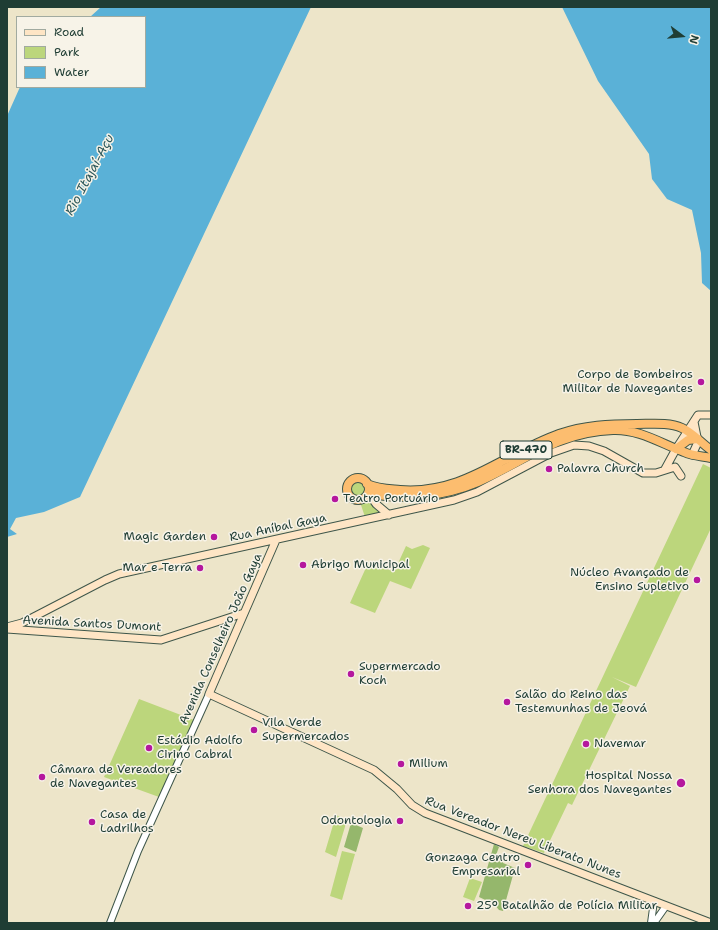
<!DOCTYPE html>
<html>
<head>
<meta charset="utf-8">
<style>
	body { margin:0 }
	#map { position:relative; width:718px; height:930px; overflow:hidden; background:#ede5c9; font-family:"Shantell Sans",sans-serif }
	canvas { display:block }
	.frame { position:absolute; inset:0; border:8px solid #1f3d34; pointer-events:none }
	.legend { position:absolute; left:16px; top:16px; width:130px; height:72px; box-sizing:border-box; background:#f7f3e8; border:1px solid #a1aaa0; margin:0; padding:5px 7px; list-style:none; font-size:12px; color:#1f3d34 }
	.legend li { display:flex; align-items:center; gap:8px; height:20px }
	.legend b { width:20px; border:1px solid #a1aaa0 }
	.north { position:absolute; left:662px; top:16px; width:40px; height:40px; -webkit-text-stroke:3px #f7f3e8; paint-order:stroke; rotate:106deg; font-size:11px; font-weight:700; line-height:16px; text-align:center; color:#1f3d34 }
	.north::after { content:''; display:block; margin:auto; width:14px; height:18px; background:#1f3d34; clip-path:polygon(50% 0,100% 100%,50% 72%,0 100%) }
</style>
</head>
<body>
<div id="map">
<canvas width="718" height="930"></canvas>
<div class="frame"></div>
<ul class="legend">
<li><b style="height:5px;background:#fee5c5"></b>Road</li>
<li><b style="height:11px;background:#bcd67c"></b>Park</li>
<li><b style="height:11px;background:#5ab1d7"></b>Water</li>
</ul>
<div class="north">N</div>
</div>
<script>
const ctx = document.querySelector('canvas').getContext('2d');
ctx.lineJoin = 'round';
function fill(path, color) { ctx.fillStyle = color; ctx.fill(path, 'evenodd'); }
function stroke(path, color, width, dash) { ctx.strokeStyle = color; ctx.lineWidth = width; ctx.lineCap = dash ? 'butt' : 'round'; ctx.setLineDash(dash || []); ctx.stroke(path); }
function label(font, color, halo, rows, align = 'center') {
  ctx.font = font + ' "Shantell Sans",sans-serif'; ctx.lineWidth = 3; ctx.setLineDash([]); ctx.textBaseline = 'middle'; ctx.strokeStyle = halo; ctx.fillStyle = color; for (const [text, x, y, turn = 0] of rows) {
    ctx.save(); ctx.translate(x, y); ctx.rotate((+turn || 0) * Math.PI / 180); ctx.textAlign = isNaN(turn) ? turn : align; if (halo) ctx.strokeText(text, 0, 0); ctx.fillText(text, 0, 0); ctx.restore();
  }
}
fill(new Path2D(`
	M703 464 711 468V528L636 687 612 677 630 686 572 805 568 803 544 853 523 846Z
	M349 489a8 8 0 1 1 16 0a8 8 0 1 1-16 0Z
	M369 498 374 508 380 513 365 517 360 502Z
	M423 545 430 548 411 589 390 581 375 613 350 603 369 561 394 572 406 546 412 549Z
	M139 699 194 720 159 797 104 777Z
	M336 815 347 820 336 857 325 852Z
	M342 851 355 854 342 900 330 896Z
	M470 878 482 882 474 901 463 897Z`), '#bcd67c');
fill(new Path2D(`
	M351 823 363 828 356 852 344 847Z
	M494 844 499 847 496 855 502 858 503 863 515 868 503 911 499 910 494 904 479 897Z`), '#95b76c');
fill(new Path2D(`
	M101 7H311L80 497 44 512 16 518 10 529 17 534 7 537V116L20 87H145V17H90Z
	M562 7H711V291L702 283 701 253 692 210 667 199 652 179 649 154 598 81Z`), '#5ab1d7');
const tertiary = new Path2D(`
	M110 923 138 851 209 694
	M651 923 654 901
	M654 923 666 906`);
const secondary = new Path2D(`
	M692 455 698 442 694 422
	M665 469 676 449 698 415H711
	M368 493 376 504 389 515
	M276 540 209 694 374 770 397 789 412 805 425 813 711 923
	M7 627 22 623 105 580 119 574 454 500 477 492 551 453 574 445 589 446 604 451 643 473H656L675 467 681 476
	M7 629 161 640 244 613`);
const trunk = new Path2D(`
	M676 449 688 440 698 439
	M347 489a11 11 0 1 1 22 0a11 11 0 1 1-22 0Z
	M367 484C378 489 389 489 400 490 464 495 503 454 559 434 584 425 610 424 637 424 651 424 669 422 682 428 693 433 701 443 711 450
	M368 493C404 501 445 496 478 482 526 461 557 432 613 430 639 429 660 443 684 452 693 456 702 456 711 458`);
stroke(tertiary, '#3e564a', 8);
stroke(secondary, '#3e564a', 9);
stroke(trunk, '#3e564a', 10);
stroke(tertiary, '#fff', 6);
stroke(secondary, '#fee5c5', 7);
stroke(trunk, '#fcbd6f', 8);
for (const [x, y, r, color] of [
	[701,382,4,"#b5179e"],
	[549,469,4,"#b5179e"],
	[335,499,4,"#b5179e"],
	[214,537,4,"#b5179e"],
	[303,565,4,"#b5179e"],
	[200,568,4,"#b5179e"],
	[697,580,4,"#b5179e"],
	[351,674,4,"#b5179e"],
	[507,702,4,"#b5179e"],
	[254,730,4,"#b5179e"],
	[586,744,4,"#b5179e"],
	[149,748,4,"#b5179e"],
	[401,764,4,"#b5179e"],
	[42,777,4,"#b5179e"],
	[681,783,5,"#b5179e"],
	[400,821,4,"#b5179e"],
	[92,822,4,"#b5179e"],
	[528,865,4,"#b5179e"],
	[468,906,4,"#b5179e"]
]) { const dot = new Path2D(); dot.arc(x, y, r, 0, 2 * Math.PI); ctx.fillStyle = color; ctx.fill(dot); stroke(dot, '#f7f3e8', 1.5); }
for (const [x, y, w] of [
	[526,450,52]
]) { const box = new Path2D(); box.roundRect(x - w / 2, y - 9, w, 18, 3); ctx.fillStyle = '#f7f3e8'; ctx.fill(box); stroke(box, '#1f3d34', 1); }
label('bold 11px', '#1f3d34', null, [
	["BR-470",526,450]
]);
label('12px', '#1f3d34', '#f7f3e8', [
	["Corpo de Bombeiros",693,375,"right"],
	["Militar de Navegantes",693,389,"right"],
	["Palavra Church",557,469],
	["Teatro Portuário",343,499],
	["Magic Garden",206,537,"right"],
	["Abrigo Municipal",311,565],
	["Mar e Terra",192,568,"right"],
	["Núcleo Avançado de",689,573,"right"],
	["Ensino Supletivo",689,587,"right"],
	["Supermercado",359,667],
	["Koch",359,681],
	["Salão do Reino das",515,695],
	["Testemunhas de Jeová",515,709],
	["Vila Verde",262,723],
	["Supermercados",262,737],
	["Estádio Adolfo",157,741],
	["Cirino Cabral",157,755],
	["Navemar",594,744],
	["Milium",409,764],
	["Câmara de Vereadores",50,770],
	["de Navegantes",50,784],
	["Hospital Nossa",672,776,"right"],
	["Senhora dos Navegantes",672,790,"right"],
	["Casa de",100,815],
	["Ladrilhos",100,829],
	["Odontologia",392,821,"right"],
	["Gonzaga Centro",520,858,"right"],
	["Empresarial",520,872,"right"],
	["25º Batalhão de Polícia Militar",476,906]
], 'left');
label('12px', '#1f3d34', '#f7f3e8', [
	["Rua Aníbal Gaya",278,528,-12],
	["Avenida Santos Dumont",92,624,3],
	["Avenida Conselheiro João Gaya",221,639,-66],
	["Rua Vereador Nereu Liberato Nunes",523,838,21]
]);
label('italic 13px', '#2e5a5d', '#f7f3e8', [
	["Rio Itajaí-Açu",90,175,-62]
]);
</script>
</body>
</html>
